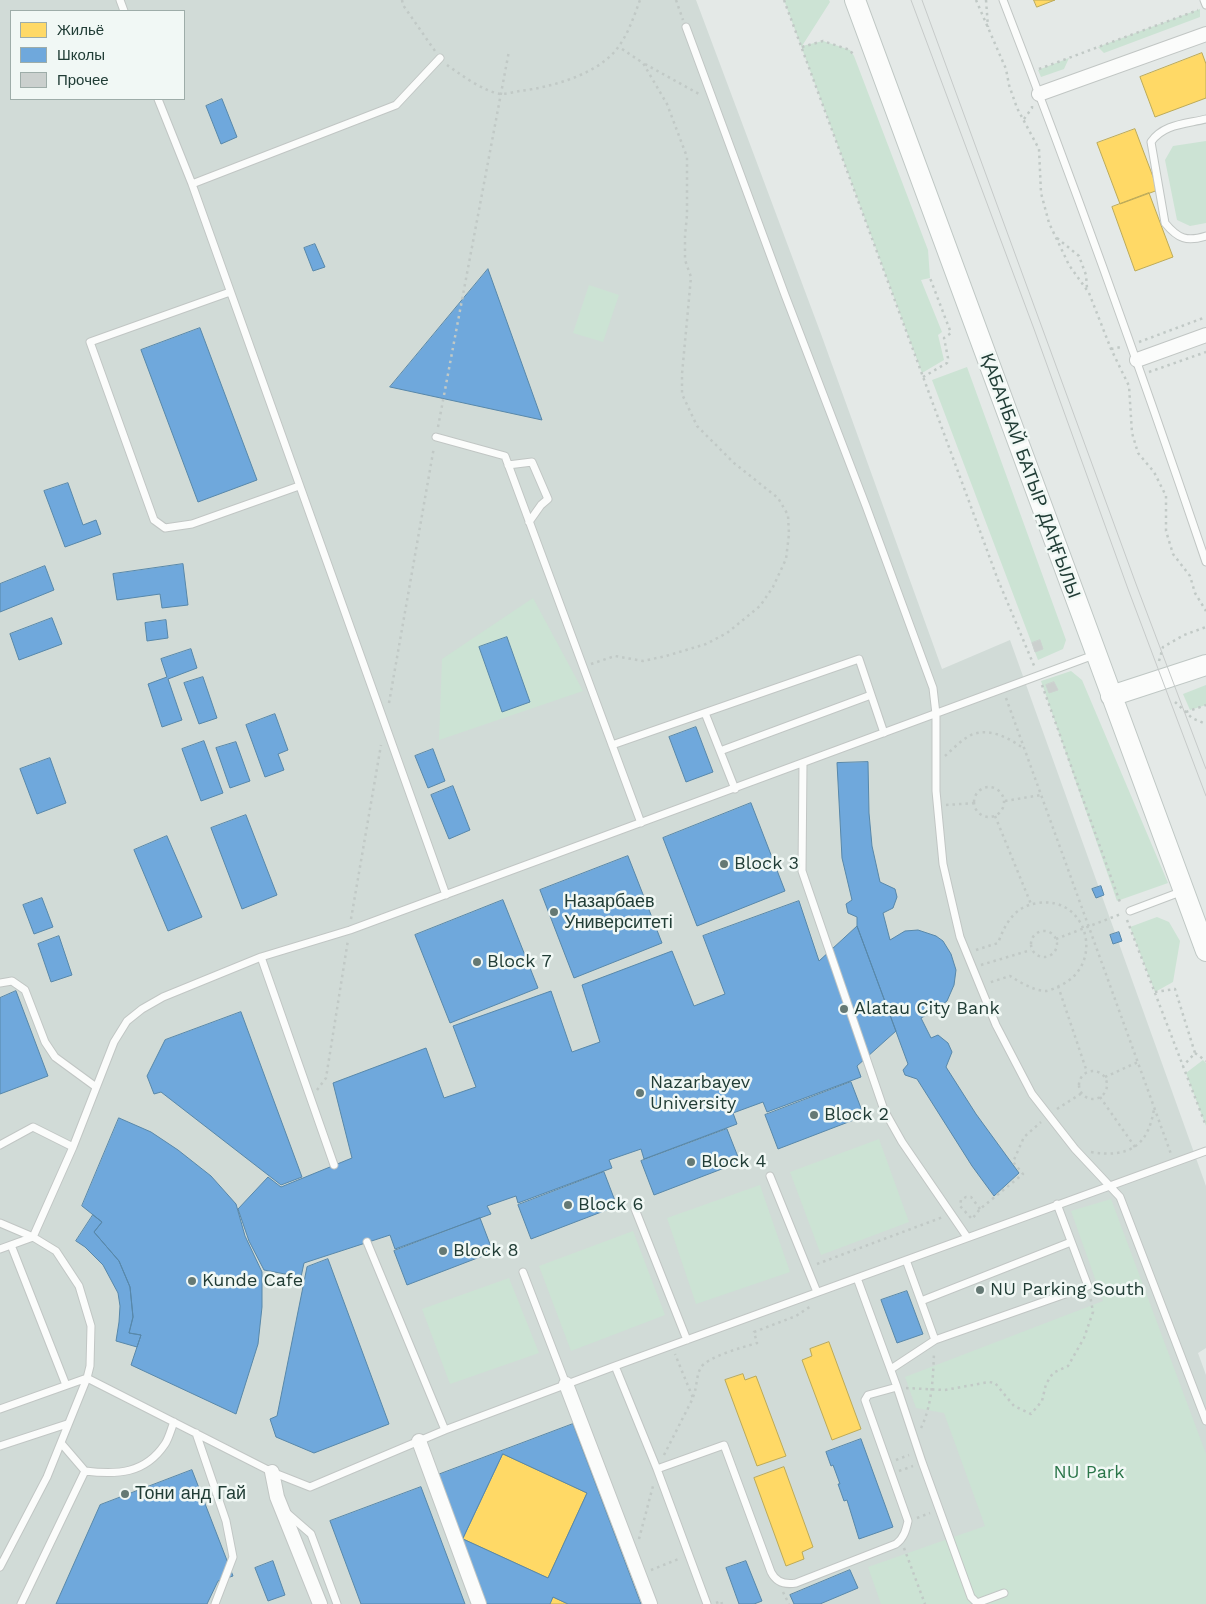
<!DOCTYPE html>
<html>
<head>
<meta charset="utf-8">
<style>
	body { margin:0 }
	#map { position:relative; width:1206px; height:1604px; overflow:hidden; background:#e4e9e7; font-family:"Work Sans",sans-serif }
	canvas { display:block }
	.legend { position:absolute; left:10px; top:10px; width:175px; height:90px; box-sizing:border-box; background:#f1f8f5; border:1px solid #9eada9; margin:0; padding:6px 9px; list-style:none; font-size:15px; color:#213d36 }
	.legend li { display:flex; align-items:center; gap:10px; height:25px }
	.legend b { width:25px; border:1px solid #9eada9 }
</style>
</head>
<body>
<div id="map">
<canvas width="1206" height="1604"></canvas>
<ul class="legend">
<li><b style="height:14px;background:#ffd966"></b>Жильё</li>
<li><b style="height:14px;background:#6fa8dc"></b>Школы</li>
<li><b style="height:14px;background:#cbd0ce"></b>Прочее</li>
</ul>
</div>
<script>
const ctx = document.querySelector('canvas').getContext('2d');
ctx.lineJoin = 'round';
function fill(path, color) { ctx.fillStyle = color; ctx.fill(path, 'evenodd'); }
function stroke(path, color, width, dash) { ctx.strokeStyle = color; ctx.lineWidth = width; ctx.lineCap = dash ? 'butt' : 'round'; ctx.setLineDash(dash || []); ctx.stroke(path); }
function label(font, color, halo, rows, align = 'center') {
  ctx.font = font + ' "Work Sans",sans-serif'; ctx.lineWidth = 5; ctx.setLineDash([]); ctx.textBaseline = 'middle'; ctx.strokeStyle = halo; ctx.fillStyle = color; for (const [text, x, y, turn = 0] of rows) {
    ctx.save(); ctx.translate(x, y); ctx.rotate((+turn || 0) * Math.PI / 180); ctx.textAlign = isNaN(turn) ? turn : align; if (halo) ctx.strokeText(text, 0, 0); ctx.fillText(text, 0, 0); ctx.restore();
  }
}
fill(new Path2D(`
	M0 0H696L821 334 942 669 1010 640 1206 1186V1348L1198 1353 1206 1375V1604H0ZM11 11H184V99H11Z`), '#d1dbd7');
fill(new Path2D(`
	M784 0H829L830 2 802 46 823 41 850 50 854 56 928 250 930 278 921 280 942 332 938 335 944 360 922 373Z
	M1200 9V17L1104 53 1098 47Z
	M1069 58 1064 69 1041 77 1038 70Z
	M1206 141V223L1190 226 1177 220 1165 160 1173 146Z
	M589 285 619 295 603 342 573 333Z
	M967 367 1066 640 1063 649 1038 660 932 380Z
	M533 598 583 691 439 740 442 659Z
	M1071 671 1082 680 1168 883 1117 901 1041 681Z
	M1206 685V705L1190 710 1183 694Z
	M1157 917 1169 922 1180 941 1173 982 1155 992 1130 927Z
	M1203 1060 1206 1063V1126L1186 1073Z
	M879 1139 909 1222 821 1255 790 1172Z
	M760 1185 790 1272 696 1304 667 1218Z
	M1111 1199 1206 1454V1604H881L868 1567 985 1526 944 1413 916 1408 905 1377 1103 1301 1071 1211Z
	M633 1231 665 1315 571 1351 539 1266Z
	M509 1278 539 1353 450 1384 422 1309Z`), '#cce3d4');
const homes = new Path2D(`
	M1034 0H1055L1037 7Z
	M1202 53 1206 64V98L1155 117 1140 77Z
	M1135 129 1158 190 1120 204 1097 143Z
	M1149 193 1173 257 1135 271 1112 207Z
	M829 1342 861 1429 832 1440 802 1360 812 1356 810 1349Z
	M743 1374 745 1380 756 1376 786 1456 757 1466 725 1380Z
	M503 1454 587 1493 548 1578 463 1539Z
	M784 1467 813 1547 802 1552 804 1559 786 1566 754 1478Z
	M553 1597 568 1604H550Z`);
fill(homes, '#ffd966');
stroke(homes, '#bcaa58', 1);
const schools = new Path2D(`
	M222 99 237 137 221 144 206 106Z
	M315 244 325 267 313 271 304 248Z
	M488 269 542 420 390 387Z
	M200 328 257 480 198 502 141 350Z
	M68 483 83 525 96 520 101 534 65 547 44 491Z
	M183 564 188 605 162 608 160 594 117 600 113 574Z
	M45 566 54 590 0 612V584Z
	M52 618 62 644 19 660 10 634Z
	M166 620 168 638 147 641 145 623Z
	M507 637 530 702 502 712 479 647Z
	M191 649 197 668 168 679 182 720 162 727 148 684 167 677 161 659Z
	M203 677 217 718 199 724 184 683Z
	M275 714 288 750 278 754 284 770 265 777 246 725Z
	M696 727 713 772 686 782 669 737Z
	M204 741 223 793 201 801 182 749Z
	M236 742 250 781 230 788 216 748Z
	M433 749 445 781 428 788 415 756Z
	M50 758 66 803 37 814 20 769Z
	M868 762 869 813 872 846 880 882 895 889 897 897 893 908 883 913 890 940 905 931 918 930 936 936 943 941 951 954 956 970 954 985 947 1001 934 1011 921 1018 931 1038 938 1035 948 1043 952 1052 946 1067 976 1114 1019 1173 994 1196 972 1166 917 1079 905 1075 903 1070 908 1064 857 926V917L848 913 846 904 852 900 842 858 837 763Z
	M453 786 470 830 449 839 431 795Z
	M751 803 785 891 697 926 663 838Z
	M246 815 277 895 242 909 211 828Z
	M167 836 202 917 168 931 134 850Z
	M628 856 662 943 574 978 540 890Z
	M1101 886 1104 895 1096 898 1092 889Z
	M42 898 53 927 34 934 23 905Z
	M503 900 538 988 450 1023 415 935Z
	M799 901 819 961 857 926 896 1031 857 1066 861 1077 767 1112 763 1102 733 1113 737 1124 644 1159 641 1149 609 1160 612 1168 518 1203 516 1196 487 1206 491 1214 395 1249 390 1235 304 1263 301 1277 264 1270 249 1241 238 1209 268 1177 281 1187 352 1158 333 1083 426 1048 444 1098 476 1087 453 1026 551 991 572 1052 600 1042 582 985 672 951 694 1006 725 994 703 936Z
	M1119 932 1122 941 1113 944 1110 935Z
	M59 936 72 975 51 982 38 944Z
	M16 991 48 1076 0 1094V998Z
	M241 1012 302 1177 281 1185 161 1092 154 1094 147 1076 165 1040Z
	M851 1082 864 1116 778 1149 765 1115Z
	M119 1118 151 1132 178 1150 211 1176 236 1204 245 1236 262 1272V1307L258 1344 236 1414 131 1365 141 1335 129 1333 133 1317 130 1287 119 1261 94 1232 102 1222 82 1206Z
	M727 1129 740 1162 654 1195 641 1161Z
	M604 1172 617 1206 531 1239 518 1205Z
	M93 1215 102 1222 94 1232 119 1261 130 1287 133 1317 129 1333 141 1335 137 1347 116 1341 119 1322 120 1306 118 1293 103 1265 85 1247 76 1241Z
	M480 1218 493 1252 407 1285 394 1251Z
	M328 1259 389 1424 314 1453 276 1437 270 1419 277 1416 307 1267Z
	M907 1291 923 1334 897 1343 881 1300Z
	M573 1424 641 1604H568L553 1597 550 1604H484L435 1476ZM503 1454 587 1493 548 1578 463 1539Z
	M861 1439 893 1527 859 1539 847 1500 844 1501 838 1484H840L833 1465 831 1466 826 1452Z
	M192 1470 233 1576 218 1581 207 1604H56L100 1505Z
	M421 1487 465 1604H361L330 1521Z
	M273 1561 285 1595 268 1601 255 1568Z
	M746 1561 762 1601 754 1604H739L726 1568Z
	M850 1570 858 1588 820 1604H794L790 1595Z`);
fill(schools, '#6fa8dc');
stroke(schools, '#5888aa', 1);
const building = new Path2D(`
	M1040 640 1043 649 1035 652 1032 643Z
	M1054 682 1058 690 1049 693 1046 685Z`);
fill(building, '#cbd0ce');
stroke(building, '#ccd2d0', 1);
const lane = new Path2D(`
	M120 0 124 11
	M1003 0C1075 186 1142 373 1206 562
	M1204 0 1206 5
	M686 27 785 295 866 506 933 688 936 714V791L943 864 960 937 996 1025 1032 1094 1075 1149 1120 1197 1206 1421
	M158 99 192 184 446 895
	M1206 119C1186 124 1163 124 1151 142L1165 223C1178 239 1187 242 1206 236
	M192 184 396 105 440 58
	M230 292 90 342 154 520 165 528 192 524 299 486
	M436 437 505 456 641 823
	M508 465 532 462 548 499 541 505 529 522
	M705 713 735 789
	M612 745 859 659 884 733
	M720 751 871 695
	M803 764 802 871 884 1110 902 1142 967 1237
	M1130 911 1183 891
	M0 983 12 981 25 990 45 1042 55 1057 96 1087
	M0 1145 33 1127 73 1147 33 1237 0 1223
	M73 1147 114 1042 127 1021 142 1009 163 997 261 957
	M334 1165 261 957 350 930 1094 655
	M770 1176 817 1292
	M635 1209 687 1340
	M367 1242 445 1430 615 1366 1206 1151
	M11 1245 66 1385
	M0 1249 33 1237 56 1251 79 1286 91 1326 90 1366 87 1378 0 1409
	M906 1260 935 1340 1088 1286 1057 1204
	M523 1272 566 1384
	M857 1278 897 1387 922 1462 971 1597 977 1603 1004 1593
	M921 1301 1071 1242
	M615 1366 657 1469 707 1604
	M891 1369 935 1340
	M196 1433 226 1521 233 1557 215 1604
	M0 1446 67 1424
	M657 1469 724 1445 771 1572C776 1582 785 1585 796 1583L896 1544C904 1538 906 1530 908 1521L865 1400 868 1395 897 1387
	M85 1471C117 1475 145 1474 165 1444 169 1438 171 1429 174 1422
	M288 1514 311 1534 337 1604
	M0 1567 47 1477 87 1378 272 1472 310 1487 445 1430
	M21 1604 85 1471 61 1443`);
const street = new Path2D(`
	M1039 94 1206 34
	M1137 360 1206 335
	M566 1384 650 1604
	M419 1441 479 1604
	M272 1472 277 1497 320 1604`);
const secondary = new Path2D(`
	M855 0 1206 951
	M1111 696 1206 665`);
stroke(lane, '#c1c6c4', 9);
stroke(street, '#c1c6c4', 16);
stroke(secondary, '#bfc7c4', 22);
stroke(new Path2D(`
	M402 0 403 5 435 51
	M676 0 683 20
	M784 0 998 580 1035 668
	M976 0 1006 69 1009 85 1017 108 1039 149 1041 193 1049 223 1069 265 1089 293 1111 349 1129 386 1132 433 1138 453 1154 472 1166 496V531L1173 554 1190 576 1195 593 1206 611
	M986 0 988 27
	M802 47 823 41 850 50 854 56
	M645 64 699 94
	M447 65C460 74 484 92 501 94 507 94 514 92 520 91 552 87 600 74 619 46 629 32 634 16 640 0
	M1039 69 1198 10
	M1024 119 1032 108V106
	M1057 238 1079 256 1086 275 1087 288
	M1139 342 1206 317
	M1111 349 1121 347
	M1149 372 1206 352
	M923 377 947 363 948 358 944 338 951 333 930 278
	M438 427 509 51
	M1159 661 1163 647 1184 635 1206 627
	M591 664 615 656 643 661 666 656 706 644 727 633 760 606 773 587 786 559 789 534 788 515 778 498 734 463 697 426 682 394V374L691 277 685 260V236L687 215V157L667 104 643 63 619 47
	M1042 685 1121 905
	M1006 698 1171 1154
	M1175 702 1192 718 1206 724
	M389 703 434 447
	M1186 712 1206 705
	M945 756C953 749 961 740 971 735 989 727 1009 738 1023 748
	M974 802a15 15 0 1 1 30 0a15 15 0 1 1-30 0Z
	M1005 801 1041 795
	M946 805 975 803
	M995 816 1031 904
	M351 919 381 745
	M1127 920 1206 1126
	M1031 944a13 13 0 1 1 26 0a13 13 0 1 1-26 0Z
	M1056 939 1121 914
	M976 950 998 943C1006 922 1015 906 1038 903 1088 895 1106 966 1059 986 1055 988 1049 991 1045 991 1032 990 1020 982 1010 976L988 983
	M981 965 1031 950
	M1058 986 1087 1072
	M1155 992 1175 989 1195 1053 1183 1066
	M1195 1053 1206 1061
	M1079 1085a14 14 0 1 1 28 0a14 14 0 1 1-28 0Z
	M1105 1077 1138 1062
	M317 1090 326 1078 348 940
	M1100 1097 1135 1147
	M1057 1109 1082 1093
	M1091 1152C1128 1158 1148 1147 1154 1109
	M980 1209 971 1197H966L961 1200 960 1206 972 1219 980 1209 1023 1174 1013 1162 1024 1137 1041 1122
	M817 1264 943 1217
	M906 1388 945 1390 989 1382 995 1383 1014 1406 1031 1414 1042 1401 1046 1384 1053 1373 1068 1366 1084 1338 1093 1312 1090 1295
	M693 1397C697 1388 696 1378 700 1369 705 1357 744 1347 757 1343L754 1332 796 1316 811 1306
	M921 1428C932 1405 933 1379 934 1353
	M664 1455 693 1398 675 1354
	M896 1460 909 1455
	M899 1471 913 1466
	M917 1518 930 1513
	M639 1539 653 1486
	M904 1548 925 1604
	M651 1570 681 1558
	M783 1592 789 1604
	M716 1603 721 1601 722 1604`), '#c1c9c6', 2.5, [2.5, 4]);
stroke(lane, '#fbfcfb', 7);
stroke(street, '#fbfcfb', 14);
stroke(secondary, '#fbfcfb', 20);
stroke(new Path2D(`
	M911 0 1034 329 1128 589 1206 796
	M922 0 1136 584 1206 769`), '#c6cac9', 1);
for (const [x, y, r, color] of [
	[724,864,5,"#657974"],
	[554,912,5,"#657974"],
	[477,962,5,"#657974"],
	[844,1009,5,"#657974"],
	[640,1093,5,"#657974"],
	[814,1115,5,"#657974"],
	[691,1162,5,"#657974"],
	[568,1205,5,"#657974"],
	[443,1251,5,"#657974"],
	[192,1281,5,"#657974"],
	[980,1290,5,"#657974"],
	[125,1494,5,"#657974"]
]) { const dot = new Path2D(); dot.arc(x, y, r, 0, 2 * Math.PI); ctx.fillStyle = color; ctx.fill(dot); stroke(dot, '#f1f8f5', 2); }
label('18px', '#213d36', '#f1f8f5', [
	["ҚАБАНБАЙ БАТЫР ДАҢҒЫЛЫ",1030,476,70]
]);
label('18px', '#213d36', '#f1f8f5', [
	["Block 3",734,864],
	["Назарбаев",564,902],
	["Университеті",564,923],
	["Block 7",487,962],
	["Alatau City Bank",854,1009],
	["Nazarbayev",650,1083],
	["University",650,1104],
	["Block 2",824,1115],
	["Block 4",701,1162],
	["Block 6",578,1205],
	["Block 8",453,1251],
	["Kunde Cafe",202,1281],
	["NU Parking South",990,1290],
	["Тони анд Гай",135,1494]
], 'left');
label('18px', '#2a7549', '#f1f8f5', [
	["NU Park",1089,1473]
]);
</script>
</body>
</html>
